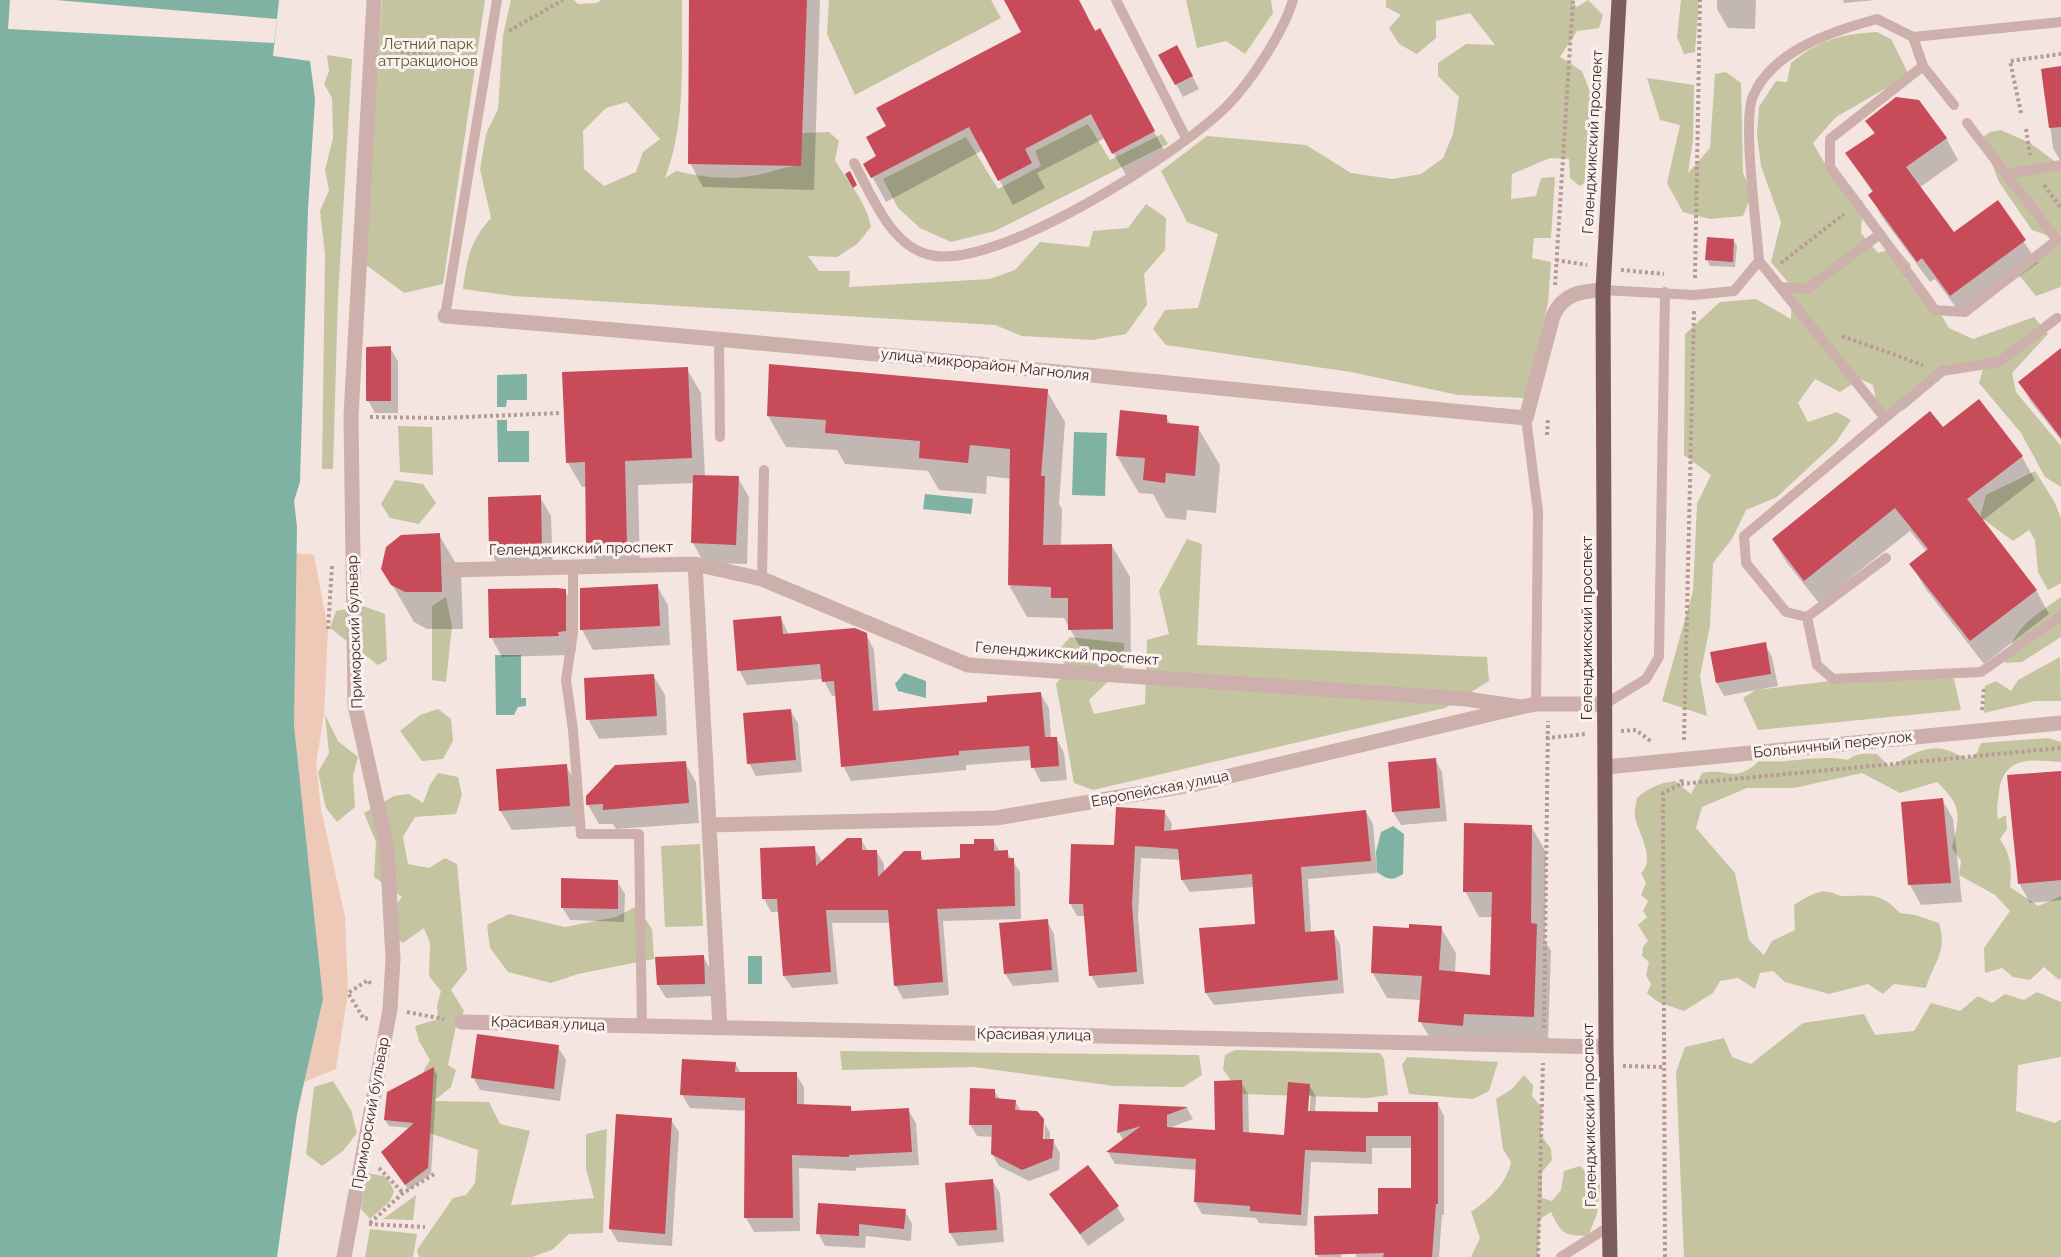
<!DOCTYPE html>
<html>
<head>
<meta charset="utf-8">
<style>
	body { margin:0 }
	canvas { display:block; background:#f4e5e1 }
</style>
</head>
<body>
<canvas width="2061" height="1257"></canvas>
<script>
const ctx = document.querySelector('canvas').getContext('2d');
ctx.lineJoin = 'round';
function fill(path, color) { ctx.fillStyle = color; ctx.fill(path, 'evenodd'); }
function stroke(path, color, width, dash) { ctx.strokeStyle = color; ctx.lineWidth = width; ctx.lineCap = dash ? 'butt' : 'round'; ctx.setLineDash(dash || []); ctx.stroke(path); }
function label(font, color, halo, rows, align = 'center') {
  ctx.font = font + ' Raleway,sans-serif'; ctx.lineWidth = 6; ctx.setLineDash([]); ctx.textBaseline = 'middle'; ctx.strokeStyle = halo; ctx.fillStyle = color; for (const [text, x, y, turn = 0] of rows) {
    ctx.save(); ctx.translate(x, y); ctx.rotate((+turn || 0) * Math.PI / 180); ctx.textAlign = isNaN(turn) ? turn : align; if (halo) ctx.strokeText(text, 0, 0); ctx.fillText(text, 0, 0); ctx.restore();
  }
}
fill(new Path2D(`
	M382 0H485L443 284 404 293 365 264Z
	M511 0H574L578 4 597 3 601 0H682C681 60 687 121 665 178L676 171C701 177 725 180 751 176 770 174 781 166 800 166L801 133 829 132 839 141 835 160C848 183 866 200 871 227L857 244 837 257 808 256 819 271H850L849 287 990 279 1015 270 1040 242 1089 247 1093 231 1128 228 1146 204 1166 218 1165 250 1144 274 1147 305 1126 334 1092 340 1022 336 995 325 513 296 463 289C467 259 470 241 491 218L480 169 486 134 498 109 503 35ZM627 102 660 139 643 152 636 172 604 186 584 169 583 131 606 108Z
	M829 0H991L1001 18 855 95 827 34Z
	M1186 0H1271L1273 13 1245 54 1226 41 1197 48Z
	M1386 0H1571L1577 7 1588 0 1603 15 1599 28 1577 31 1560 57 1582 71 1598 113 1592 179 1580 186 1570 178 1569 159 1550 158 1512 174 1511 199 1536 196 1541 178 1555 177 1551 238H1534L1532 258 1551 262 1548 303 1526 398 1458 395 1351 372 1166 345 1153 329 1165 310 1198 308 1218 234 1187 222 1161 171 1207 136 1306 145 1351 173 1392 179 1421 174 1443 158 1453 134 1459 97 1438 76V63L1466 44 1495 45 1470 13 1436 21V38L1417 54 1399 44 1389 28 1401 15 1386 7Z
	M1681 0H1699L1695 52 1684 54 1677 37Z
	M1877 32 1891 39 1909 75 1836 117 1813 143C1826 167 1839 187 1863 201L1861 233 1878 253 1896 248 1911 265 1905 279 1927 291 1949 328 1973 339 2034 317 2048 334 2012 373 2016 392 2061 446V487L2045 477 2021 433 1979 383 1985 362 1956 366 1904 410 1883 412 1876 400 1873 385 1860 379 1840 392 1815 379 1798 403 1808 422 1837 412 1851 420 1836 442 1777 497 1746 510 1732 539 1713 563 1710 626 1700 676 1707 716 1662 701 1693 591 1697 504 1711 475 1684 455 1685 334 1720 302 1756 299 1791 319 1792 287 1771 262 1781 222 1761 166 1757 135 1759 107 1776 81 1787 82 1791 63C1819 40 1841 34 1877 32Z
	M327 55 352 59 338 297 333 469H322L325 254 320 211 329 190 325 170 333 138 332 98 324 84 329 71Z
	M1726 72 1741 83 1743 173 1752 193 1743 216 1710 219 1683 212 1667 183 1680 125 1660 120 1647 78 1694 85 1693 140 1688 173 1710 148 1715 74Z
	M1088 124 1110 160 1162 134 1168 144 995 231 951 242 920 228 898 208 883 179 966 137 998 189 1041 166 1035 151Z
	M2001 130 2030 143 2061 166V287L2036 296 2019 275 2052 237 2032 230 1999 182 1982 138 1990 132Z
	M398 426 432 427 433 475 400 472Z
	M2035 471 2054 501 2061 518V583L2048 590 2038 572 2035 540 2029 530 2013 541 1980 517 1986 495Z
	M395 480 423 484 436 503 419 524 390 518 381 504Z
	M1187 539 1202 544 1197 645 1487 657 1489 681 1445 708 1093 790 1074 783 1056 684 1067 670 1058 651 1070 637 1124 643 1125 665 1089 700 1094 714 1145 704 1147 640 1169 634 1159 591Z
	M446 597 452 626 446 682 432 680V606Z
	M2061 597V637L2022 662 2005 663C2015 625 2031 619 2061 597Z
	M363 606 385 614 387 660 378 665 330 628 336 611Z
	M2060 657 2061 701H2035L1984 713 1985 686 1996 681 2011 691 2018 680Z
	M1921 670 1954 679 1961 710 1758 730 1743 698 1756 690Z
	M438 709 451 719 453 741 443 759 422 761 400 731 420 715Z
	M325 715 338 741 358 757 353 776 355 807 337 822 326 808 318 772 329 753Z
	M2048 738 2061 742V762C2031 760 2005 755 1999 791 1998 802 1996 809 1998 819L2006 815 2007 829 2000 839C2011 855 2012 868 2010 887L2038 906 2061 896V978L2059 980 2044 967 2030 980 2013 977 2002 968 1985 973 1984 948 2010 911 1995 895 1959 875 1961 861 1952 848C1960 815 1963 807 1937 782L1900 793 1862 773 1794 788H1747L1702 807 1696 828 1735 873 1749 940 1764 955 1772 941 1795 930 1794 905C1803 899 1818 889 1829 892 1834 893 1839 896 1843 896 1870 896 1879 891 1900 913L1915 915 1939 923C1948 953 1934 960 1926 988L1894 984 1883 994 1868 984 1829 994 1785 982 1773 971 1760 973 1755 989 1738 978 1720 981 1713 993 1684 1011 1658 1002 1647 993 1651 984 1646 975 1649 962 1642 956 1643 947 1648 941 1638 925 1647 917 1643 911 1648 901 1641 895 1646 883 1641 873C1656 860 1639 834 1635 818 1634 811 1636 805 1637 798 1648 788 1660 783 1675 781L1691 794 1702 773C1729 767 1733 785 1759 761 1789 764 1818 754 1848 760 1857 752 1866 754 1877 754L1890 767C1907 757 1921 746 1943 749 1951 750 1960 757 1969 759L1977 753 1981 743Z
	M438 773 458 777 462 795 456 814 415 817 403 837 408 864 429 868 445 858 457 864 467 970 451 990 464 1011 456 1026 448 1065 456 1070 451 1087 434 1101 489 1102 500 1124 530 1131 511 1205 594 1198 586 1169V1134L607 1129 603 1233 569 1234 552 1250 532 1257H419L417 1250 453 1198 466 1195 475 1183 478 1150 412 1127C413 1102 416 1081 430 1060L419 1041 415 1026 438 1019 437 1006 441 991 429 976 430 943 424 928 403 943 390 934 386 917 402 897 374 877 376 842 364 813 394 796 409 794 423 803 430 785Z
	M700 844 703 926 665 927 661 846Z
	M637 906 652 929 654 959 578 974 551 983 508 972 490 948 487 925 509 914 565 927 616 917Z
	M2037 992 2061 1002V1057L2018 1065 2016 1111 2055 1123 2061 1119V1257H1684L1676 1072 1685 1047 1724 1038 1732 1057 1751 1064 1803 1023 1864 1014 1875 1035 1914 1031 1931 1003 1960 1011 1978 996 1992 1003 2005 994 2024 1000Z
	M1235 1050 1380 1053 1384 1059 1388 1095 1368 1098 1240 1094 1223 1069 1225 1055Z
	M840 1051 1199 1055 1202 1075 1183 1087 1114 1086 974 1067 842 1070Z
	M1407 1057 1498 1062 1489 1091 1473 1099 1409 1094 1402 1065Z
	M1524 1075 1533 1085 1532 1096 1542 1108 1541 1135 1551 1149 1552 1160 1542 1172V1198L1552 1201 1561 1190 1564 1171 1580 1166 1600 1185 1597 1214 1588 1236C1564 1235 1562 1235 1551 1212L1540 1219 1538 1257H1471L1480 1238 1471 1212C1489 1199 1506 1185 1511 1162L1503 1149 1496 1099 1512 1089Z
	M333 1081 351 1110 357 1133 343 1151 322 1166 306 1154 314 1087Z
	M367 1173 387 1177 394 1191 390 1201 370 1219 361 1209Z
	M416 1195 413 1220 383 1219Z
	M370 1229 417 1234 413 1257H365Z`), '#c4c4a0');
fill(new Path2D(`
	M296 553 314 555 328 629 324 715 316 763 321 809 345 917 348 993 336 1069 304 1082 323 999 294 725Z`), '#efc9b8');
fill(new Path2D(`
	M0 0H279L273 56 310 61 315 99 308 209 300 482 294 501 297 527 294 725 323 999 297 1114 277 1257H0Z
	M527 374V400H507L506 407H497V375Z
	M497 420H507V431H529V462H498Z
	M1074 432 1107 433 1105 496 1072 495Z
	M925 494 973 499 971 514 923 509Z
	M495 655H521V698H526V706L518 707 514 715H496Z
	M904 673 926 681V698L898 691 895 684Z
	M1393 826 1404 834 1403 874C1392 881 1388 880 1377 872L1376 852 1381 832Z
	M748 956H762V984H748Z`), '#7fb2a3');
fill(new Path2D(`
	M10 0H56L277 19 274 43 8 29Z`), '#f4e5e1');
fill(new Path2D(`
	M691 0H820L814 190 703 187 690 163Z
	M1006 0H1073L1113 54 1167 156 1127 177 1105 138 1037 173 1045 188 1013 205 983 150 886 202 865 164 878 156 888 127 1023 32Z
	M1717 0H1756L1755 29 1728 28 1717 9Z
	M1843 0H1876L1844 3Z
	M1160 55 1184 60 1199 89 1183 97Z
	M2061 68V162L2053 148 2043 70Z
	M1867 121 1946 138 1958 160 1919 188 1953 234 1997 202 2038 263 1963 317 1935 279 1930 282 1882 217 1870 195 1873 193 1847 154 1875 135Z
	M1733 240 1737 246 1735 267 1710 266 1707 260Z
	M390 348 398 361V413H375L368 400Z
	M2061 364V440L2031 402 2020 382Z
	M687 369 701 393 705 477 738 478 749 497 747 564 704 563 693 543 695 483 638 485 640 568 602 569 588 544 587 487H582L568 463Z
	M1047 391 1065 422 1059 504 1062 509 1061 546H1112L1130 577 1131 661H1088L1064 618 1027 617 1009 585 1011 479 987 476 986 494 939 490 928 471 845 464 837 450 786 447 768 416Z
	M1166 417 1171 425 1198 428 1220 465 1216 513 1187 510 1186 520 1166 518 1153 494 1139 493 1117 456Z
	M1942 429 2022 457 2035 480 1982 521 2036 590 2049 614 1984 664 1925 588 1911 564 1927 552 1910 531 1819 603 1787 563 1773 540Z
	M540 497 551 516 553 572H502L491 553Z
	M439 535 461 572 463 629H427L414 622 383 569Z
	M657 586 668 605 670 645 593 650 582 630V590Z
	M565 591 576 610V651H569V655L502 657 491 637Z
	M781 618 789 635 866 634 874 650 879 712 989 703 1040 693 1049 708 1051 738H1056L1064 753 1067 780 1041 782 1033 767 1032 760 966 765V770L851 781 843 766 837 696H832L823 679 747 685 739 670Z
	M1765 644 1772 657 1778 686 1724 696 1717 683 1712 653Z
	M653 675 665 695 667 735 599 739 588 719Z
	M790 710 798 723 802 772 756 776 749 763Z
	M1435 759 1442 772 1447 821 1401 825 1393 812Z
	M685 763 696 782 699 823 616 829 613 824H599L588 805 587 796Z
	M566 766 578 786 580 826 512 830 500 810Z
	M2061 772V900L2030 903 2019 883Z
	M1942 799 1953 819 1962 902 1921 905 1910 885 1903 804Z
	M1164 811 1172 824 1171 831 1366 812 1373 824 1377 873 1308 879 1311 933 1333 932 1340 944 1344 993 1214 1005 1206 993 1201 929 1257 925 1254 887 1190 892 1182 880 1181 860 1141 858 1138 918 1144 984 1098 988 1091 975 1085 916H1077L1070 903 1115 847Z
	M1531 826 1546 852 1545 941 1551 951 1548 1042 1435 1047 1420 1021 1421 1000 1387 998 1372 972 1410 930 1441 928 1456 953 1455 973 1491 976 1493 917H1479L1465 891Z
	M861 840 868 851H876L884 864V873L920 853 925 862 962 859 976 845 993 840 1000 852H1007L1020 872 1021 919 943 921 949 995 903 999 896 986 890 923H832L838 984 792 988 784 976 779 912H771L764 899 814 847 822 862Z
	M617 881 625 894 624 922 570 920 562 907Z
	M1047 921 1054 934 1059 982 1013 986 1005 974Z
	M703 956 710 969 711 996 666 998 658 985Z
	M558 1047 566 1060 560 1101 480 1090 473 1077Z
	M735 1063 741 1073 796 1074 804 1087V1106L850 1108 853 1112 908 1110 916 1123 919 1165 856 1168V1171L799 1168 800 1231 754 1232 746 1218 747 1111 690 1108 682 1095Z
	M434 1069 437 1075 431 1174 409 1190 386 1158 411 1128 389 1126 385 1120Z
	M1241 1082 1248 1094 1249 1134 1285 1136 1309 1085 1316 1097 1315 1112 1380 1113 1438 1104 1444 1116V1215H1442L1439 1257H1357L1355 1253 1379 1215 1412 1189 1413 1148H1372V1164L1311 1162 1307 1226 1259 1223 1256 1218 1202 1214 1195 1202 1197 1170 1115 1164 1108 1152 1124 1141 1119 1133 1120 1105 1187 1108 1193 1119 1169 1128 1217 1132ZM1308 1095H1311L1309 1118H1306Z
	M994 1090 1000 1100 1015 1101 1021 1111 1043 1120 1041 1146H1044L1045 1124 1050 1133V1141H1053L1060 1153 1059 1170 1029 1181 999 1166 992 1154 993 1137 977 1136 970 1124Z
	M671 1120 679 1132 672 1246 618 1242 610 1229Z
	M992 1180 1000 1193 1004 1242 958 1246 950 1233 946 1184Z
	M1051 1194 1117 1207 1125 1220 1088 1246Z
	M905 1211 912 1224 911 1241 866 1236 865 1248 825 1246 818 1233Z
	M1343 1229 1341 1257H1318L1317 1254Z`), '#0003');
fill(new Path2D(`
	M689 0H807L801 166 688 164Z
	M1004 0H1079L1095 31 1100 28 1155 131 1112 154 1091 114 1025 149 1032 163 998 181 969 127 871 178 863 164 876 156 866 137 886 126 876 108 1021 32Z
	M1177 45 1193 76 1175 85 1158 55Z
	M2061 66V127L2049 128 2041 69Z
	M1896 97 1919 100 1947 138 1906 167 1954 232 1998 200 2026 240 1950 296 1922 258 1917 262 1868 195 1873 191 1845 153 1875 133 1865 121Z
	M850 171 857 185 853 188 845 174Z
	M1707 237 1734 239 1733 262 1705 260Z
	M391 346V401H366V347Z
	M2061 348V438L2018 382Z
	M769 364 1048 389 1041 476H1045L1043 545 1112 544 1113 629 1068 630V598H1051V587L1008 585 1010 449 970 445 968 463 919 458 920 441 825 433 826 420 767 416Z
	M688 367 692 458 625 461 627 544 586 545 585 462 566 463 562 372Z
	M1979 399 2023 456 1967 499 2037 590 1970 641 1909 564 1928 549 1895 508 1804 581 1772 539 1930 411 1943 427Z
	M1120 410 1167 415V423L1199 426 1195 476 1166 473 1165 483 1143 480 1145 458 1116 456Z
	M693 475 739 476 736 545 691 543Z
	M541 495 542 552 489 553 488 497Z
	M440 533 442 592H405L391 585 381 569 386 547 401 535Z
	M658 584 660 626 580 630V588Z
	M557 588 566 589V631L558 632 559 636 489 638 488 589Z
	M781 616 783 634 855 628 867 633 873 711 987 702V696L1041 692 1045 737H1057L1059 766 1031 768 1029 746 959 751V755L841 767 834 681 822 682 820 664 737 671 733 620Z
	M1766 642 1771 674 1716 683 1710 652Z
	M654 674 657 716 586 720 584 678Z
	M791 709 796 760 747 764 743 713Z
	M1436 758 1440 808 1392 812 1388 762Z
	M686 761 689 803 603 810V804L586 805V796L615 765Z
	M567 764 570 806 499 811 496 769Z
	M2061 771V880L2018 884 2007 775Z
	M1943 798 1951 883 1908 885 1901 802Z
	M1116 807 1165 810 1164 831 1366 810 1371 861 1301 867 1305 932 1334 930 1338 980 1205 993 1199 928 1255 924 1252 874 1181 880 1178 849 1135 846 1132 904 1137 972 1089 976 1083 904H1069L1071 844 1114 845Z
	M1464 823 1532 825 1531 923 1537 924 1534 1017 1464 1014 1463 1026 1418 1022 1422 976 1371 973 1373 926 1409 928V924L1442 926 1439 970 1490 975 1492 892H1463Z
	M847 838H862V850H877L878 877 904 851H921V860L960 858V844H974V839H994V851L1008 850V858H1014L1015 906 937 909 943 982 894 986 888 910H826L831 972 783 976 777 899H762L760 848 815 846 816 866Z
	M561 878 618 880V909L561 908Z
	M1048 919 1052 970 1004 974 999 923Z
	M704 955 705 984 657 985 655 957Z
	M477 1034 559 1045 554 1089 471 1078Z
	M682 1059 736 1062 735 1072H797V1104L851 1106V1111L909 1108 912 1152 849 1155V1157L792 1155 793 1218H744L745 1098 680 1095Z
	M434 1067 428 1168 405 1185 381 1152 414 1123 384 1120 387 1092Z
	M1242 1080 1243 1132 1284 1135 1288 1082 1310 1084 1308 1111 1378 1112V1102H1438V1204H1436L1432 1257H1383L1384 1253 1315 1255 1314 1216 1378 1214V1188H1411V1136H1366V1152L1305 1150 1301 1215 1250 1211V1206L1194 1202 1196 1159 1106 1152 1141 1126 1117 1133 1119 1104 1188 1107 1167 1115V1127L1215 1130 1214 1081Z
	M970 1088 995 1089V1098L1016 1100 1015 1110 1037 1111 1044 1119 1043 1139H1054L1052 1158 1022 1170 991 1154 992 1125H969Z
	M616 1114 672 1118 665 1234 609 1229Z
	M1088 1165 1119 1206 1080 1234 1049 1194Z
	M993 1179 997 1230 949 1233 945 1183Z
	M818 1203 906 1209 904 1229 859 1224V1236L816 1234Z`), '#c74b58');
stroke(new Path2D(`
	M509 31 563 0
	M389 50 471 61
	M2021 113 2010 61 2061 54
	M2026 129 2030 155
	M2044 185 2061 208
	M1556 260 1587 265
	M1781 263 1844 214
	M1621 270 1664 274
	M1695 278 1700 0
	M1555 285 1573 0
	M1842 336 1923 365
	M370 417 442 418 559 413
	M1547 435 1548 418
	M328 629 332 566
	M1982 710 1984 687
	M1621 731 1636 730 1652 742
	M1546 738 1587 734
	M1684 740 1694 310
	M1681 784 2061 748
	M407 1012 444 1019
	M368 1018 364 1019 348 993 368 980 372 986
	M1544 1028 1548 721
	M1623 1066 1664 1067
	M379 1168 403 1193
	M370 1223 403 1193 436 1173
	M369 1224 425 1227
	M1538 1257 1543 1063
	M1665 1257 1663 793 1681 784 1682 777`), '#b99996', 4, [3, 3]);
stroke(new Path2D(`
	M1116 0 1186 138
	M1913 37 1923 66 1954 105
	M1967 123 2006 174 2061 165
	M854 163C872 195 890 246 930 255 996 271 1178 154 1226 107 1250 83 1283 33 1293 0
	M1880 234 1935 310 1965 312 2057 240 2006 174
	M1759 261 1780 287 1807 289 1880 234 1830 167V139L1923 66
	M1780 287 1885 418 1744 536 1746 563 1786 612 1807 617 1886 558
	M1603 290 1694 295 1734 291 1759 261C1757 228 1742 121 1753 96 1773 50 1833 31 1877 19L1913 37 2061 22
	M445 316 497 0
	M719 337 720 437
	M1526 418 1538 512 1536 704
	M1885 418 1942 371 1999 362 2057 318
	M573 567V632L566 680 573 730 581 834H639L642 1027
	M762 579 764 470
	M1807 617 1817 665 1833 679 1981 672 2061 616
	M1605 704 1646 679 1659 657 1665 292
	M1561 1257 1610 1226`), '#cdb0ac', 10);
stroke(new Path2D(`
	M344 1257 390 1009 393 959 387 848 355 705 351 416 374 0`), '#cdb0ac', 15);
stroke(new Path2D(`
	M445 316C806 344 1165 384 1526 418L1553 316C1563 294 1580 291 1603 290
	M695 564 720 1028
	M450 570 695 564 762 579 968 665 1466 699 1521 707
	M1606 767 2061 723
	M709 825 996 818 1196 784 1521 707 1536 704H1605
	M462 1022 1606 1047`), '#cdb0ac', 15);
stroke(new Path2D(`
	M1610 1257 1606 1047 1603 290 1619 0`), '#7d5c5c', 15);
label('15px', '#595a2e', '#fbf1ee', [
	["Летний парк",428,44],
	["аттракционов",428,61]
]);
label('15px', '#3b2b2b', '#fbf1ee', [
	["Геленджикский проспект",1593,142,-87],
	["улица микрорайон Магнолия",985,365,6],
	["Геленджикский проспект",581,549,-1],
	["Геленджикский проспект",1587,628,-90],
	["Приморский бульвар",355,632,-92],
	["Геленджикский проспект",1067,654,4],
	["Больничный переулок",1833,745,-6],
	["Европейская улица",1160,789,-11],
	["Красивая улица",548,1024,2],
	["Красивая улица",1034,1035,1],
	["Приморский бульвар",371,1113,-80],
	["Геленджикский проспект",1590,1115,-91]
]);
</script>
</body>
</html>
